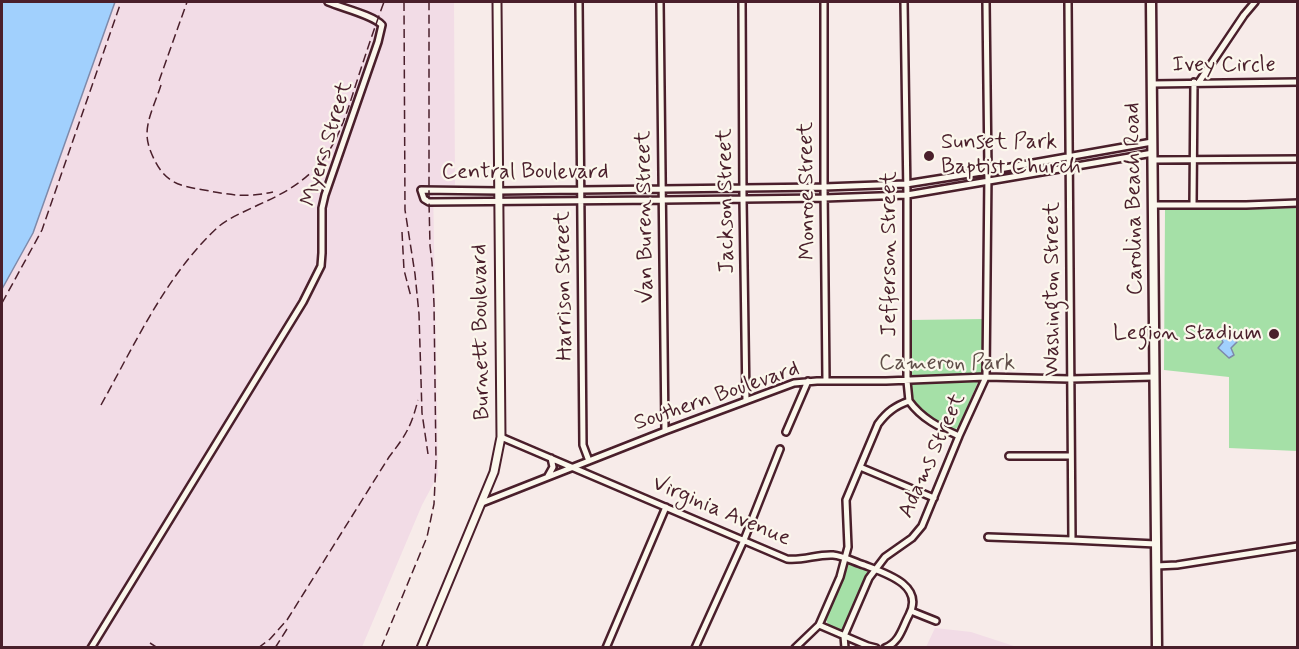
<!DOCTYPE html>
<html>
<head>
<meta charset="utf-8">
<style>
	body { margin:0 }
	#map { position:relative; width:1299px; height:649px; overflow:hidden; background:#f7ebe9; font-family:Mynerve,sans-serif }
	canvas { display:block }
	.frame { position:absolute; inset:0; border:3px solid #4a1f2b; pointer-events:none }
</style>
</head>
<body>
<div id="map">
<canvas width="1299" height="649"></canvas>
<div class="frame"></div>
</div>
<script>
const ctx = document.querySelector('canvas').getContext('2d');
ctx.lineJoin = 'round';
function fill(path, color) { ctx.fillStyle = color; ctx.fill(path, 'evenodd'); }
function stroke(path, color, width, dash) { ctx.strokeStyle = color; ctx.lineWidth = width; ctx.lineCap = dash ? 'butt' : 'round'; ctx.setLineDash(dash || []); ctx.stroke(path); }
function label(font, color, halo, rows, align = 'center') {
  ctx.font = font + ' Mynerve,sans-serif'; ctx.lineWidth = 4.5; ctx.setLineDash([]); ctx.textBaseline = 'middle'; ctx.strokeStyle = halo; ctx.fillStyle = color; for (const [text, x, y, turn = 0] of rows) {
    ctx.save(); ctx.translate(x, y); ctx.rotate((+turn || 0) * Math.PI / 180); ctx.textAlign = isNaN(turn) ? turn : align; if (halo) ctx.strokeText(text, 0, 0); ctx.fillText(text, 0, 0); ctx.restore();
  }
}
fill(new Path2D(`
	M115 2H454L455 185H433L438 475 422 505 362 647 2 648V289L33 233Z
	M935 628 971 632 1017 647H926Z`), '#f2dce6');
fill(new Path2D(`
	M1297 208V451L1229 448V377L1164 370 1165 210Z
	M983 319V374L977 384 960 424 955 430C937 422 922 415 910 398V320Z
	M853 562 865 567 868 574 846 628 840 631C831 627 827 626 825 616L846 566Z`), '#a5e0a7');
const water = new Path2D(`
	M2 2H115L33 233 2 289Z
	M1224 332H1227L1237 342 1231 348 1234 355 1229 358 1218 348 1223 342 1219 335Z`);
fill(water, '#a1d0fd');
stroke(water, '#7e89a9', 1.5);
const minor = new Path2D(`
	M579 2 583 445 589 461
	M660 2 665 431
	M742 2 743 199 746 401
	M824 2V187L826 380
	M904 2 907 195V381L909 401
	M1068 2 1072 540
	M1199 82 1244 15 1255 2
	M1152 84 1298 82
	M1152 142 988 171 906 184 824 187 499 191 421 190 424 199 429 202 662 200 824 198 907 195 1153 153
	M1153 160 1298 159
	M1153 205H1246L1298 203
	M1193 205 1194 82
	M909 401C922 419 939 427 959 436
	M786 432 808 381
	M501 437 787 559C803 561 817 554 833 555 844 556 854 562 864 565 885 573 925 585 909 615 902 628 900 642 885 648
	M1009 456H1071
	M860 467 934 498
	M548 476 553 467 551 458
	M482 503 665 431 794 383 817 381H886L986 377 1070 379 1154 377
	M988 537 1072 540 1156 544
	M1156 566 1177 565 1298 546
	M911 611 936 621
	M819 625 868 646 876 648
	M91 648 303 302 321 266 322 253V208L325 195 378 42 382 25C373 15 342 8 328 2
	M606 648 666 507
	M695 648 744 540 780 449
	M795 648 819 625 840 577 848 547 846 500 878 424C887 412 895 406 909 401
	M845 648 844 636 869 578 885 557 912 538 922 526 959 436 986 377 988 171 986 2`);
const major = new Path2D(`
	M421 648 494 472 501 437 497 2`);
const highway = new Path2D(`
	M1151 2 1157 648`);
stroke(minor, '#4a1f2b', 10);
stroke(major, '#4a1f2b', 11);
stroke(highway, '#4a1f2b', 13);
stroke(minor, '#fbf7ec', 5);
stroke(major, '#fbf7ec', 7);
stroke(highway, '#fbf7ec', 8);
stroke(new Path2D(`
	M404 2 405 210 415 274 419 314 422 413 428 454
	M159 81 187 2
	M161 85C156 101 147 118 147 134 147 144 151 153 155 161 167 184 181 186 204 190 231 195 246 198 273 192
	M402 232 404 270 411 297
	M2 303 42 230 121 2
	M101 405C135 344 166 275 218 227 230 217 244 212 258 205 283 194 307 181 324 158 340 137 348 109 356 84 365 56 374 29 384 2
	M150 643 158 648
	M258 648 270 639 287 620 389 457C406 435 411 427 418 400
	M275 648 287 629
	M381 648 427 537 434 504 436 461 434 304 432 262 430 246 429 202V2`), '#4a1f2b', 1.5, [9, 4.5]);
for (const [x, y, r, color] of [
	[929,156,6,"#4a1f2b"],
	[1274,334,6,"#4a1f2b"]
]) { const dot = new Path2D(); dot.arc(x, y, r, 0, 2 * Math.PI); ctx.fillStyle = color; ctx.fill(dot); stroke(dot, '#fbf7ec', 2); }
label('22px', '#4a1f2b', '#fbf7ec', [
	["Ivey Circle",1224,66],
	["Myers Street",328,144,-73],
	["Central Boulevard",525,173],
	["Monroe Street",808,191,-91],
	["Carolina Beach Road",1135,199,-91],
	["Jackson Street",727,201,-91],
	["Van Buren Street",646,217,-91],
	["Jefferson Street",890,254,-90],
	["Harrison Street",565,286,-91],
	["Washington Street",1053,289,-90],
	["Burnett Boulevard",482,332,-91],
	["Southern Boulevard",717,397,-19],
	["Adams Street",933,456,-66],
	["Virginia Avenue",721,512,23]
]);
label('22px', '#4a1f2b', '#fbf7ec', [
	["Sunset Park",941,143],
	["Baptist Church",941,168],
	["Legion Stadium",1262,334,"right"]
], 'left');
label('22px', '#614f4a', '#fbf7ec', [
	["Cameron Park",947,364]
]);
</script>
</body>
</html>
